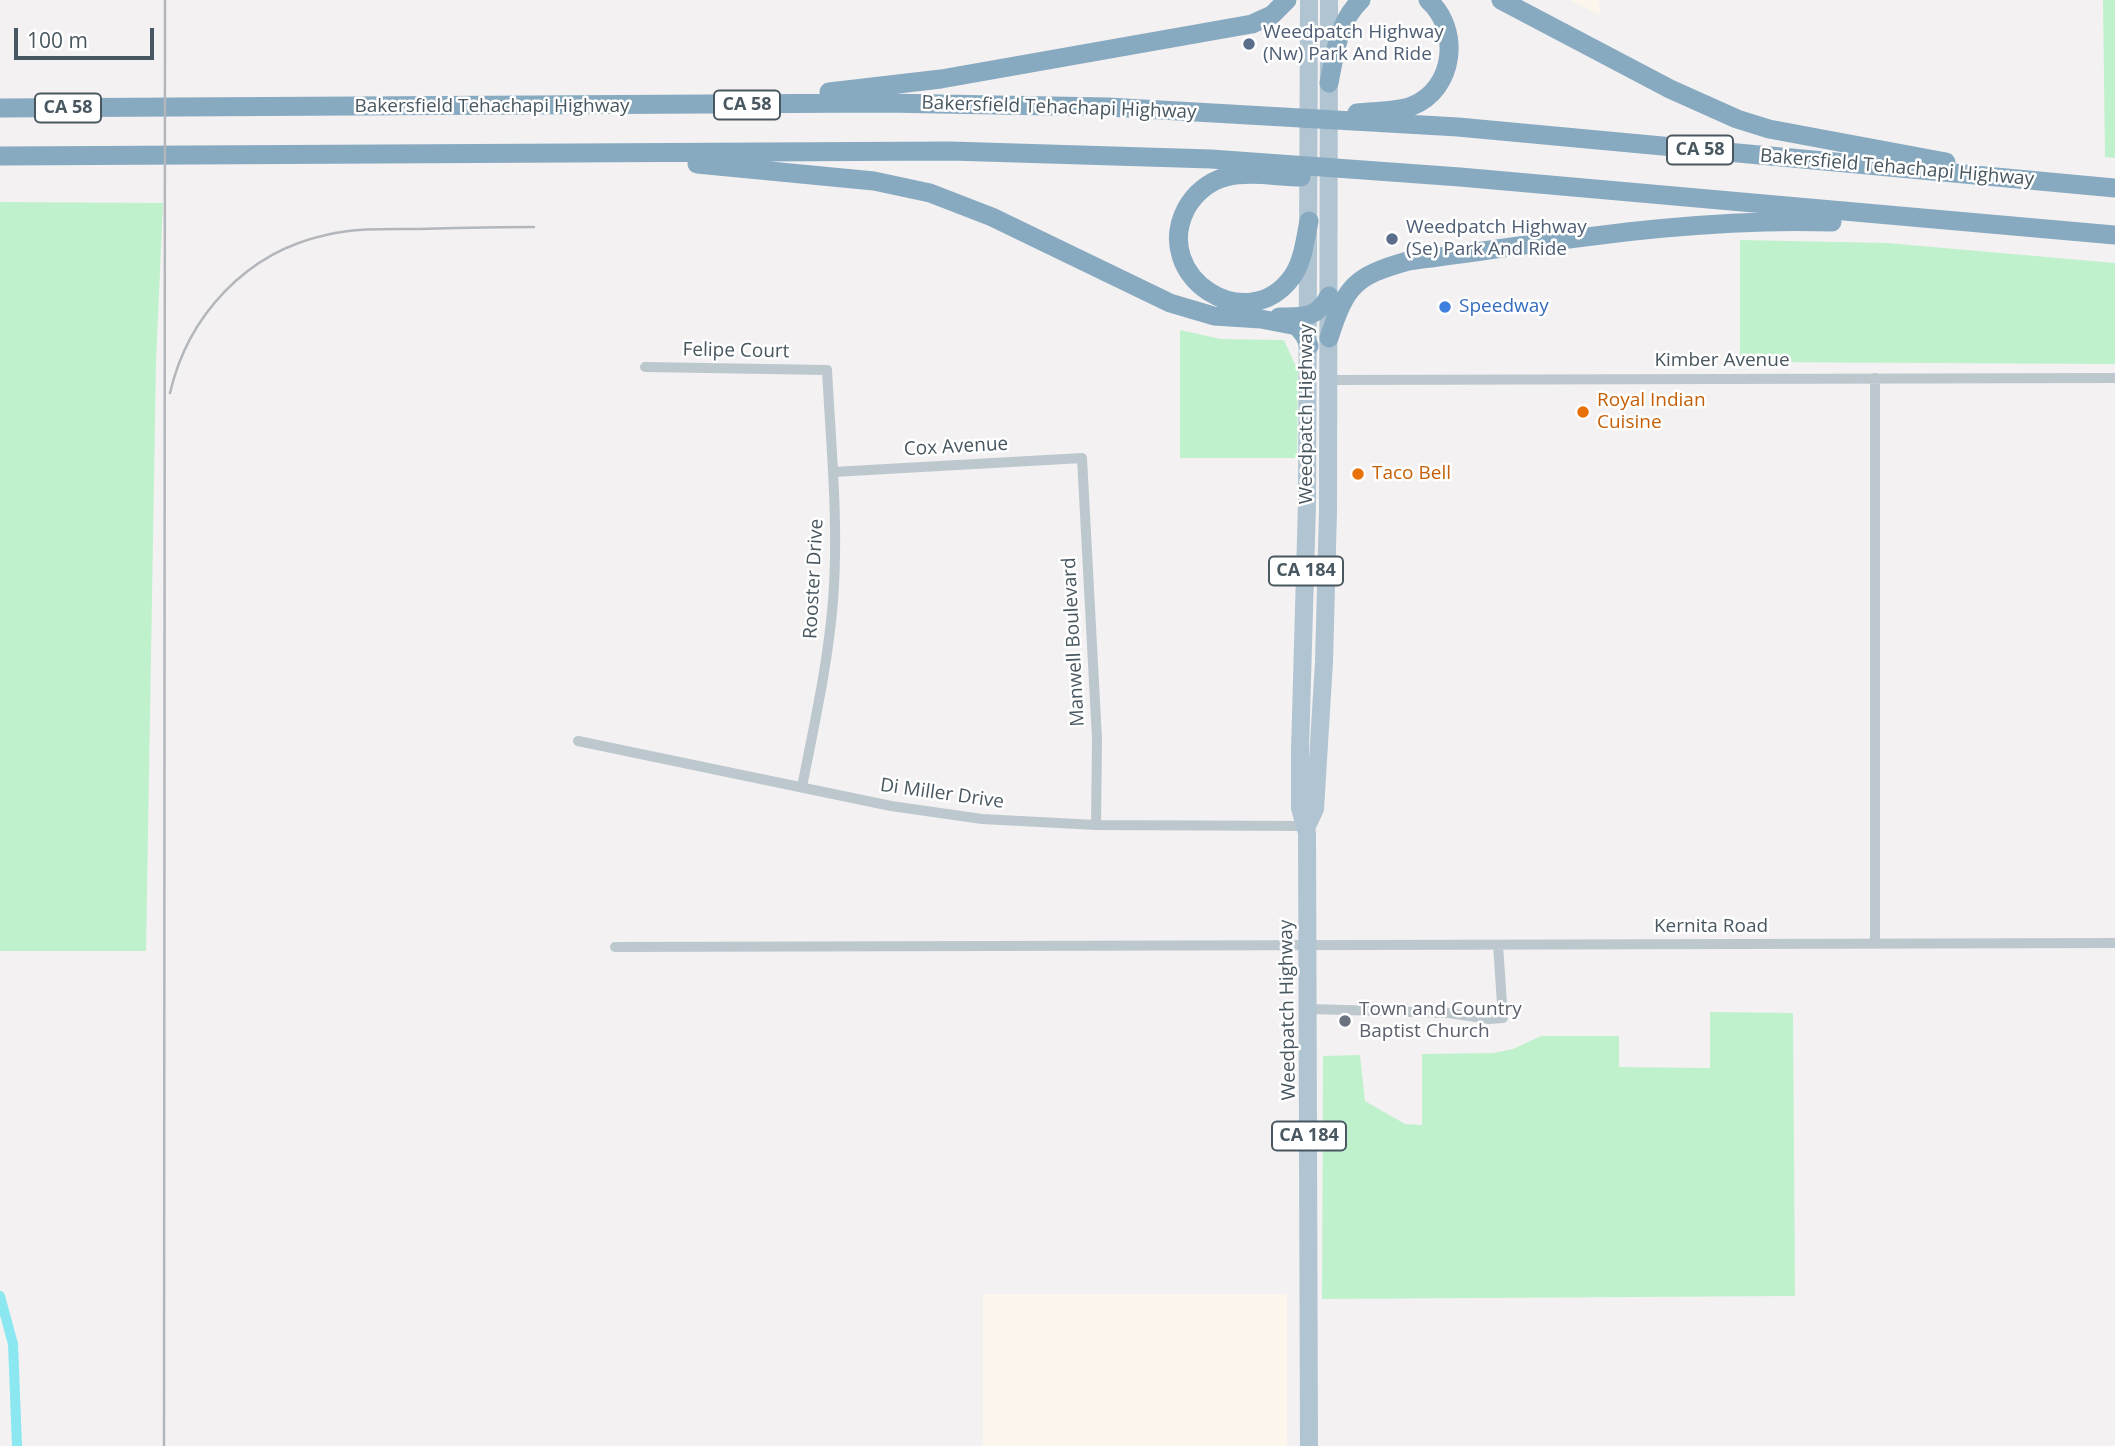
<!DOCTYPE html>
<html>
<head>
<meta charset="utf-8">
<style>
	body { margin:0 }
	#map { position:relative; width:2115px; height:1446px; overflow:hidden; background:#f4f1f2; font-family:"Open Sans",sans-serif }
	canvas { display:block }
	.scale { position:absolute; left:14px; top:28px; width:140px; height:32px; box-sizing:border-box; border:4px solid #485760; border-top:0; padding-left:9px; font-size:21px; line-height:24px; white-space:nowrap; color:#485760; -webkit-text-stroke:5px #fff; paint-order:stroke }
</style>
</head>
<body>
<div id="map">
<canvas width="2115" height="1446"></canvas>
<div class="scale">100 m</div>
</div>
<script>
const ctx = document.querySelector('canvas').getContext('2d');
ctx.lineJoin = 'round';
function fill(path, color) { ctx.fillStyle = color; ctx.fill(path, 'evenodd'); }
function stroke(path, color, width, dash) { ctx.strokeStyle = color; ctx.lineWidth = width; ctx.lineCap = dash ? 'butt' : 'round'; ctx.setLineDash(dash || []); ctx.stroke(path); }
function label(font, color, halo, rows, align = 'center') {
  ctx.font = font + ' "Open Sans",sans-serif'; ctx.lineWidth = 5; ctx.setLineDash([]); ctx.textBaseline = 'middle'; ctx.strokeStyle = halo; ctx.fillStyle = color; for (const [text, x, y, turn = 0] of rows) {
    ctx.save(); ctx.translate(x, y); ctx.rotate((+turn || 0) * Math.PI / 180); ctx.textAlign = isNaN(turn) ? turn : align; if (halo) ctx.strokeText(text, 0, 0); ctx.fillText(text, 0, 0); ctx.restore();
  }
}
fill(new Path2D(`
	M1570 0H1599L1600 15Z
	M983 1294H1287V1446H983Z`), '#fdf6ec');
fill(new Path2D(`
	M2103 0H2115V158L2105 157Z
	M0 202 163 203 156 362 146 951H0Z
	M1740 240 1887 243 2115 263V364L1740 362Z
	M1180 330 1221 339 1284 340 1298 371 1297 458H1180Z
	M1710 1012 1793 1013 1795 1296 1322 1299 1323 1056 1360 1055 1365 1101 1405 1124 1422 1125V1054L1493 1053 1513 1049 1541 1036H1619V1067L1710 1068Z`), '#c0f1cd');
stroke(new Path2D(`
	M0 1296 13 1344 17 1446`), '#8be7f0', 10);
stroke(new Path2D(`
	M645 367 827 370C831 447 839 524 833 601 828 664 814 725 802 787
	M1329 380 2115 378
	M833 472 1082 458 1097 739 1096 825
	M578 741 891 806 982 819 1096 825 1307 826
	M1875 944V378
	M615 947 2115 943
	M1310 1009 1449 1013 1489 1019 1503 1018 1498 945`), '#bcc8ce', 10);
stroke(new Path2D(`
	M1307 826 1315 809 1324 662 1328 511 1329 0
	M1309 1446 1307 833 1300 808V751L1307 503 1309 0`), '#b0c4d1', 18);
stroke(new Path2D(`
	M1501 0 1670 89 1737 119 1769 129 1946 162
	M1329 83C1335 53 1338 22 1361 0
	M829 92 941 79 1252 24 1272 15 1287 0
	M0 108 883 103 1108 107 1458 127 2115 188
	M1357 113C1375 111 1396 112 1412 106 1455 89 1461 29 1428 0
	M0 156 951 151 1211 159 1460 177 2115 235
	M697 164 874 181 930 193 992 217 1170 303 1214 316 1261 319 1297 326 1305 336 1309 346
	M1301 177C1278 177 1249 171 1226 177 1209 181 1194 194 1186 209 1151 277 1247 339 1292 277 1303 262 1305 240 1309 221
	M1279 317C1302 317 1317 319 1329 296
	M1329 338C1346 285 1355 276 1408 261 1548 243 1690 217 1832 222`), '#88aac1', 19);
stroke(new Path2D(`
	M170 393C188 315 247 252 326 235 356 228 386 229 416 229 456 228 495 227 534 227
	M164 1446 165 0`), '#b3b7bc', 2.5);
for (const [x, y, r, color] of [
	[1249,44,7,"#5c6f8a"],
	[1392,239,7,"#5c6f8a"],
	[1445,307,7,"#3f7fe0"],
	[1583,412,7,"#e8710a"],
	[1358,474,7,"#e8710a"],
	[1345,1021,7,"#6b7280"]
]) { const dot = new Path2D(); dot.arc(x, y, r, 0, 2 * Math.PI); ctx.fillStyle = color; ctx.fill(dot); stroke(dot, '#fff', 2.5); }
for (const [x, y, w] of [
	[747,105,66],
	[68,108,66],
	[1700,150,66],
	[1306,571,74],
	[1309,1136,74]
]) { const box = new Path2D(); box.roundRect(x - w / 2, y - 14.5, w, 29, 5); ctx.fillStyle = '#fff'; ctx.fill(box); stroke(box, '#485760', 2); }
label('bold 18px', '#485760', null, [
	["CA 58",747,105],
	["CA 58",68,108],
	["CA 58",1700,150],
	["CA 184",1306,571],
	["CA 184",1309,1136]
]);
label('19px', '#4e5e75', '#fff', [
	["Weedpatch Highway",1263,33],
	["(Nw) Park And Ride",1263,55],
	["Weedpatch Highway",1406,228],
	["(Se) Park And Ride",1406,250]
], 'left');
label('19px', '#485760', '#fff', [
	["Bakersfield Tehachapi Highway",492,107],
	["Bakersfield Tehachapi Highway",1059,108,2],
	["Bakersfield Tehachapi Highway",1897,168,5],
	["Felipe Court",736,351,1],
	["Kimber Avenue",1722,361],
	["Weedpatch Highway",1307,414,-90],
	["Cox Avenue",956,447,-3],
	["Rooster Drive",814,579,-87],
	["Manwell Boulevard",1074,642,-93],
	["Di Miller Drive",942,794,8],
	["Kernita Road",1711,927],
	["Weedpatch Highway",1288,1010,-91]
]);
label('19px', '#366cbe', '#fff', [
	["Speedway",1459,307]
], 'left');
label('19px', '#c56008', '#fff', [
	["Royal Indian",1597,401],
	["Cuisine",1597,423],
	["Taco Bell",1372,474]
], 'left');
label('19px', '#5b616d', '#fff', [
	["Town and Country",1359,1010],
	["Baptist Church",1359,1032]
], 'left');
</script>
</body>
</html>
